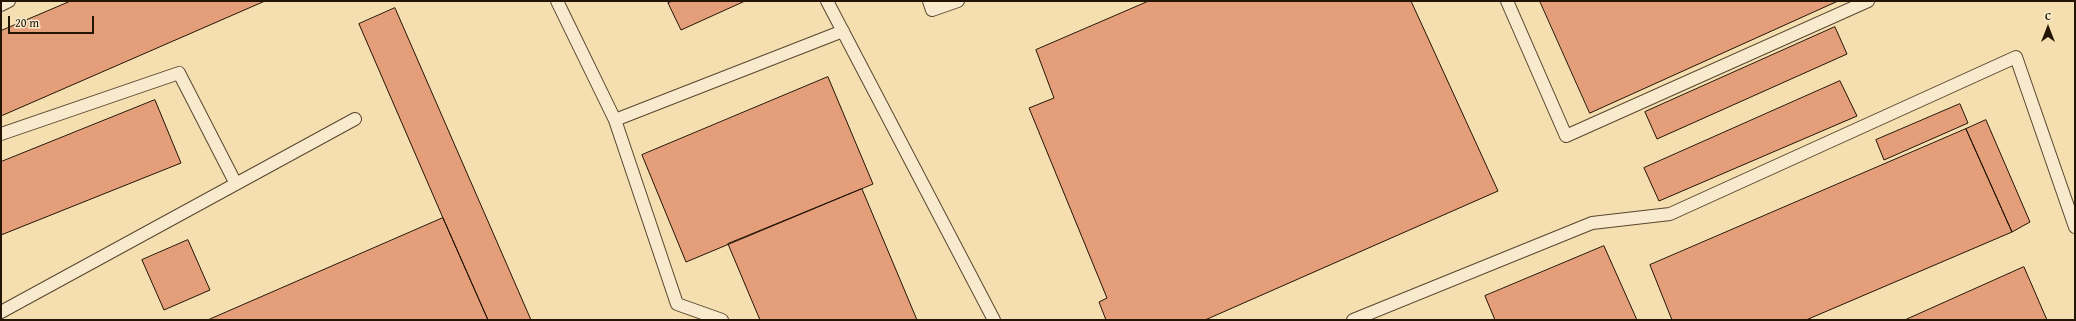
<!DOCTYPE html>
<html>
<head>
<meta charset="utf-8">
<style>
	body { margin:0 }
	#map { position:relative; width:2076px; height:321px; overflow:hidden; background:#f5deb0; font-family:"Gentium Book Plus",serif }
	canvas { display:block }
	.frame { position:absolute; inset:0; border:2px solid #231403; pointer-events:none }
	.north { position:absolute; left:2028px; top:8px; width:40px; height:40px; -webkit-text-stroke:3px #f8eacc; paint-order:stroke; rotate:0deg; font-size:11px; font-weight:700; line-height:16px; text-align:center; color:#231403 }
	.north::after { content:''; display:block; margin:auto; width:14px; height:18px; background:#231403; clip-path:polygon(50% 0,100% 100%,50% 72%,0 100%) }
	.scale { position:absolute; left:8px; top:16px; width:86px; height:18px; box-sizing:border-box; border:2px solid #231403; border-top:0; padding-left:5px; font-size:12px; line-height:14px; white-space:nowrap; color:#231403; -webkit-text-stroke:3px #f8eacc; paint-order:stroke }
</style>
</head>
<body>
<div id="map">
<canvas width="2076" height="321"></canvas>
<div class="frame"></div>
<div class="north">С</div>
<div class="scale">20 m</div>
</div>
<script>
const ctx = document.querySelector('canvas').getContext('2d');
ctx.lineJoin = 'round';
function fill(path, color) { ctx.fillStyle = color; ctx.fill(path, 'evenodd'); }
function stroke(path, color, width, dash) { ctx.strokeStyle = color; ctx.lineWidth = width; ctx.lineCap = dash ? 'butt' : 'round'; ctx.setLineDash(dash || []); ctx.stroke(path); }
const building = new Path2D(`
	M71 1H265L1 116V31Z
	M673 1H745L681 30 668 3Z
	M1149 1H1411L1498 191 1205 320H1106L1099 302 1107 298 1029 108 1054 98 1036 50Z
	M1540 1H1838L1590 113Z
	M395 8 531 320H488L443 218 359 24Z
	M1835 27 1847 54 1657 139 1645 112Z
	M828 77 873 184 686 262 642 155Z
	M1840 81 1857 116 1659 201 1644 168Z
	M155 100 181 163 1 235V162Z
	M1960 104 1968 123 1884 160 1876 140Z
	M1986 120 2030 222 2012 232 1966 129Z
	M1966 129 2012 232 1806 320H1672L1650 265Z
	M862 189 917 320H760L728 244Z
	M443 218 488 320H208Z
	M188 240 210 290 164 310 142 260Z
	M1604 246 1637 320H1495L1485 296Z
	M2024 267 2047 320H1905Z`);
fill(building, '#e59e7a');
stroke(building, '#231403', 1);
const service = new Path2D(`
	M557 1 615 120 677 304 722 320
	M827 1 994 320
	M929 1 932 10 958 1
	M1507 1 1566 136 1868 1
	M1 5 9 1
	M615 120 843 31
	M1 134 179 73 236 184
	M1 312 355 119
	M1353 320 1592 223 1670 214 2016 57 2075 227`);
stroke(service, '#58462e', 14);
stroke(service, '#f8eacc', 12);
</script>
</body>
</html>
